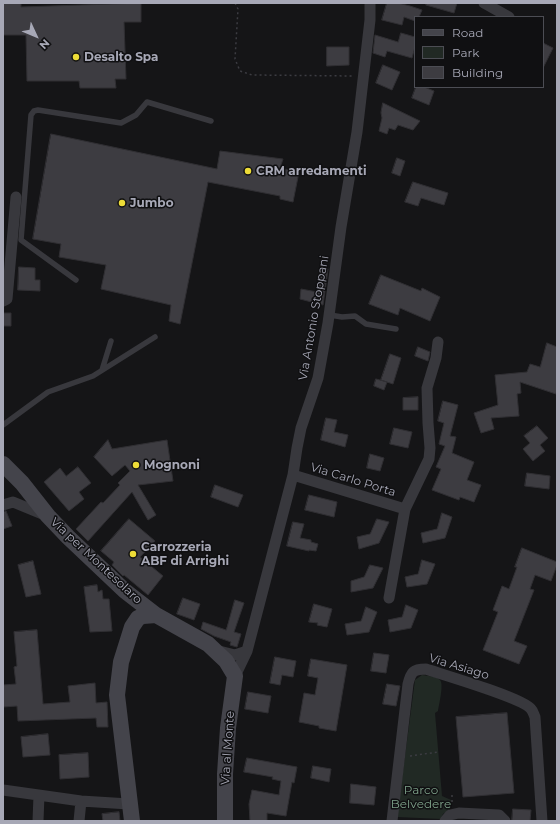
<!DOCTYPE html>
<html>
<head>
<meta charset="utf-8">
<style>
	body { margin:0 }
	#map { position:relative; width:560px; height:824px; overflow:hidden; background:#151517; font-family:Montserrat,sans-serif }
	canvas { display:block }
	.frame { position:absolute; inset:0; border:4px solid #a7a8b6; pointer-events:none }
	.legend { position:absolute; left:414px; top:16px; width:130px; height:72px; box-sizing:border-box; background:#101012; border:1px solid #4c4d54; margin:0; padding:5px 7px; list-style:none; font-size:12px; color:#a7a8b6 }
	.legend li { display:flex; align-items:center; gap:8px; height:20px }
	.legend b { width:20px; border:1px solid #4c4d54 }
	.north { position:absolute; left:16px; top:16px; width:40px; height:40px; -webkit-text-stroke:3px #101012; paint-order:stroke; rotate:134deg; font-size:11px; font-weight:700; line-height:16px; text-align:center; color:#a7a8b6 }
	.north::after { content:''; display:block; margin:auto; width:14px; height:18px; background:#a7a8b6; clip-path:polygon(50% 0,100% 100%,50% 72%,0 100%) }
</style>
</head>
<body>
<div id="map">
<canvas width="560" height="824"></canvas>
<div class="frame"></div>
<ul class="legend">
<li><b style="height:5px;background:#44444b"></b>Road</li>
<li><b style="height:11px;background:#212924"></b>Park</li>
<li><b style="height:11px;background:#3d3c41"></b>Building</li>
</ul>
<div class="north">N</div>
</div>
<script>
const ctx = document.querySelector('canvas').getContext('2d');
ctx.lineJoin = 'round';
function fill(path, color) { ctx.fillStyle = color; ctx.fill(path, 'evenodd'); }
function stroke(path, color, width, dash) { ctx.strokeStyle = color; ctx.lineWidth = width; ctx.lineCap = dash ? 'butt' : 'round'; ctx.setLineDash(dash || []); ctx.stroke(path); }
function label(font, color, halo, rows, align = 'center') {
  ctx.font = font + ' Montserrat,sans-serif'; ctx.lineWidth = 3; ctx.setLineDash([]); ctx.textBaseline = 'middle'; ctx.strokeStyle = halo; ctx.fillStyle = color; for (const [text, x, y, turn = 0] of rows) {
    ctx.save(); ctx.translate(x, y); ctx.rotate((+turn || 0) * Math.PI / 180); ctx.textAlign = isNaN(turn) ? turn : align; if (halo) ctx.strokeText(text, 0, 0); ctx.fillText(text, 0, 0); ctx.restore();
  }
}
fill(new Path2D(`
	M422 675C427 676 437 676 440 680 444 684 439 704 438 711L435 713 442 796 451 800 449 810 443 814 441 819 397 817 415 680Z`), '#212924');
const building = new Path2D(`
	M3 3H21V7L141 3V22H124L126 79H115L116 88H80L79 81H27L26 35H3Z
	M387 3H398L410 6 422 10 419 17H415V21L404 17 402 25 382 20Z
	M427 3H457L454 13 426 5Z
	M401 33 415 37V47L412 58 387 51 385 57 373 53 375 35 398 42Z
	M543 43 553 48 543 68Z
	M327 47H349V65L327 66Z
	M383 65 400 72 392 90 376 83Z
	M416 87H424L434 91 429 105 412 98Z
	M383 103 420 121 413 130 398 125 395 130 389 128 387 134 379 131 382 118 381 113Z
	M51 134 217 169 220 151 283 159 280 168 299 172 293 202 280 199V196L208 182 180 324 169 321 171 305 101 289 106 265 59 257 61 244 33 239Z
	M397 158 405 161 400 176 392 173Z
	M413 182 448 193 444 205 421 198 418 206 405 202Z
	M19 267 35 268V280H40V291L18 290Z
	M322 268 328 269 323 305 300 299 301 289 317 292Z
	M381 275 421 291 422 288 440 297 430 321 400 308 398 315 369 304Z
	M3 313H11V326H3Z
	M547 343 557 347V389L556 394 520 382 521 393 517 394 519 416 491 418 494 429 481 433 474 413 498 405 495 375 527 372 530 364 540 367Z
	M418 347 430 352 428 361 415 356Z
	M390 354 401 358 393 384 381 380Z
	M376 379 387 382 384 390 374 386Z
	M418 397V410H403V398Z
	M443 401 458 405 450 436 456 437 452 453 474 462 467 480 481 485 474 502 460 497 459 500 432 490 441 469 436 467 445 446 439 444 444 423 438 421Z
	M326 418 337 420 334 432 348 435 345 447 321 440Z
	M537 426 548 438 540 445 545 451 533 461 523 449 530 443 524 436Z
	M394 428 412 432 408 448 390 444Z
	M108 440 112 449 167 440 173 481 138 485 156 515 148 520 132 492 88 541 76 529 101 502 103 503 120 485 118 483 130 471 125 465 112 476 94 457Z
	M370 454 384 458 380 471 367 468Z
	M78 467 91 483 79 492 84 499 69 511 44 482 60 468 66 476Z
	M527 473 550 476 549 489 525 486Z
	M215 485 243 495 238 507 211 497Z
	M309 495 337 502 334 517 305 510Z
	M6 511 12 526 3 529V512Z
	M442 513 452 517 445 538 423 543 421 533 437 529Z
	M129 519 155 541 140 557 163 576 148 595 124 575 123 576 112 565 114 562 101 551Z
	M377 519 389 522 379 543 359 549 357 537 370 534Z
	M293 522 304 524 300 538 311 540V542L318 544 316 551 309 550V551L287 546Z
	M522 548 557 562V565L551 581 535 575 530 589 534 590 514 641 527 646 519 664 483 650 498 612 493 610 502 586 509 589 517 567H515Z
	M422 560 435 564 427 584 407 587 405 577 418 574Z
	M33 561 41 594 26 597 18 565Z
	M370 565 383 568 373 588 351 592V581L364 577Z
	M97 585 98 592 102 590 103 599H109L112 631 90 632 84 587Z
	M183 598 200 604 194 620 177 614Z
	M235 600 244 603 234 632 241 634 237 647 230 645 231 642 214 636 201 629 203 622 226 630Z
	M314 604 332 609 327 627 317 625 318 623 309 622Z
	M406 605 418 610 411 628 390 632 388 620 402 617Z
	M366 607 377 612 369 632 347 635 345 624 361 621Z
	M37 630 43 704 70 702 68 686 95 683 96 703 107 702 108 727H97L96 718 18 721 17 706 3 707V685L16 684 14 667 17 666 14 632Z
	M374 653 389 655 386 673 371 671Z
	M275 657 296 661 293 677 282 675 280 685 270 683Z
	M311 659 347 665 336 731 319 728V726L299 722 304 693 315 695 318 678 308 676Z
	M387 684 400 686 396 706 383 704Z
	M248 692 271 696 268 713 245 709Z
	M507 713 514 793 463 797 456 717Z
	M48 734 50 755 23 757 21 737Z
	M88 753 89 777 60 779 59 755Z
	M247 758 297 767 294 783 292 782 286 816 267 813V821H250L249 804 252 790 279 795 281 781 272 779 273 777 244 772Z
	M313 766 331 769 329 782 311 778Z
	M351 784 376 787 374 805 350 803Z
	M513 809 531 810 530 821H512Z
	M119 812 120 821H103L102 814Z`);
fill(building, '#3d3c41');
stroke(building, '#302f33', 1);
stroke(new Path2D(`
	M235 3 238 9 235 59 240 71 252 75 353 76
	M410 756 438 752
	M452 795V803`), '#3c3c42', 1.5, [2, 3]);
stroke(new Path2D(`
	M76 280 21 240 31 115 34 111 38 110 121 123 136 115 147 102 211 121
	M330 315 342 317 355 316 366 324 396 329
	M102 370 111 341
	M3 425 48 392 93 376 155 337`), '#38383d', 5.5);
stroke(new Path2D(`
	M484 3 509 17
	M3 301 7 299 16 197
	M293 475 405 509
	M3 505 13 502 47 516
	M389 598 405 509 429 459 430 448 428 423 427 388 436 358 438 342
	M215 650 235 655 247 651
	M235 676 247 651 293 475 297 448 301 428 318 378 328 323 341 227 357 132 370 20V3
	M3 790 81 801 129 804
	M38 821 39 795
	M79 821 81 801
	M392 821 408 684C411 672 413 669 426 669 444 675 523 698 531 709 533 711 534 715 535 717L542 821
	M445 821 450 815 459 813 499 815 505 821`), '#38383d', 11);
stroke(new Path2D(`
	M3 464 22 483 48 516 68 537 125 591 156 615 208 644 226 661 235 676 228 728 225 774V821
	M132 821 117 695 121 662 132 627 138 618 143 616 156 615`), '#44444b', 16);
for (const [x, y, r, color] of [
	[76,57,4,"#eddc37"],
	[248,171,4,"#eddc37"],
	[122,203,4,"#eddc37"],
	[136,465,4,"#eddc37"],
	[133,554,4,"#eddc37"]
]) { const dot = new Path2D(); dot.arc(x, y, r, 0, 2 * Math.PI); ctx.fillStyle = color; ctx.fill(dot); stroke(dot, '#101012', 1.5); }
label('bold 12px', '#a7a8b6', '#101012', [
	["Desalto Spa",84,57],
	["CRM arredamenti",256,171],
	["Jumbo",130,203],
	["Mognoni",144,465],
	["Carrozzeria",141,547],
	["ABF di Arrighi",141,561]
], 'left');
label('12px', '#a7a8b6', '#101012', [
	["Via Antonio Stoppani",314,318,-80],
	["Via Carlo Porta",353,480,17],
	["Via per Montesolaro",96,561,43],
	["Via Asiago",459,667,17],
	["Via al Monte",228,748,-86]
]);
label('12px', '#7ea189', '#101012', [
	["Parco",421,790],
	["Belvedere",421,804]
]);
</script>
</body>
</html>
